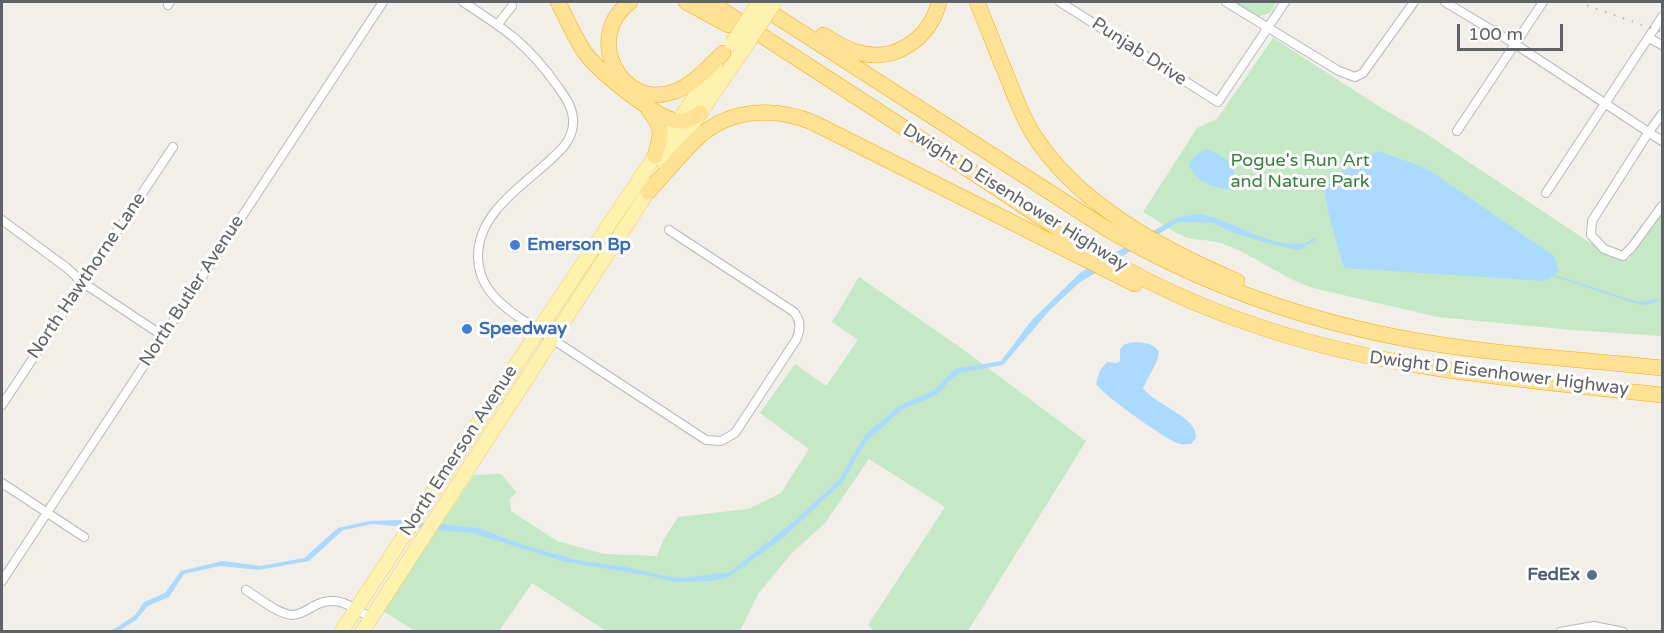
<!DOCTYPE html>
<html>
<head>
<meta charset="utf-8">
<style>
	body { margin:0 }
	#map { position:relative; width:1664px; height:633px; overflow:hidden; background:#f1efe8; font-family:"Varela Round",sans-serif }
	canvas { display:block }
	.frame { position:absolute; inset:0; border:3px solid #5f6368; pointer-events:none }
	.scale { position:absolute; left:1457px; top:24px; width:106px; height:27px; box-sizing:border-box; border:3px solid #5f6368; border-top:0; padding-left:8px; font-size:18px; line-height:21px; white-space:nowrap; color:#5f6368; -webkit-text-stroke:4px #fff; paint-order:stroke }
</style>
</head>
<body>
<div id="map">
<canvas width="1664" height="633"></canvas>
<div class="frame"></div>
<div class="scale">100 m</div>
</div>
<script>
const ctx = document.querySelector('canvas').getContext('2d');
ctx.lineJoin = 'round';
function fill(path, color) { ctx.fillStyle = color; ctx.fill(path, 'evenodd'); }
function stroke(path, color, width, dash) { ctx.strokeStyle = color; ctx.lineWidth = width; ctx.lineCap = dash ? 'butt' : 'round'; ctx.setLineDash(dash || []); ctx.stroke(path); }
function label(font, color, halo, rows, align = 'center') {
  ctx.font = font + ' "Varela Round",sans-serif'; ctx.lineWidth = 6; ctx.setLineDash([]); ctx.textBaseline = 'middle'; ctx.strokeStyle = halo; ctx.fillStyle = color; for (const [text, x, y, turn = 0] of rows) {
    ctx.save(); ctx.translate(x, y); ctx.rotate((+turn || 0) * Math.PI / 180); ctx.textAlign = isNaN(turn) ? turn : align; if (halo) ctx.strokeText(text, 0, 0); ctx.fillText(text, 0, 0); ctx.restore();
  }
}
fill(new Path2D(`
	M1234 2H1277L1270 13 1257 17Z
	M1273 38 1383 109 1425 133 1598 248 1624 260 1629 259 1662 211V336L1572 330 1438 317 1313 288C1279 277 1253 253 1220 243 1208 239 1194 241 1183 236 1169 230 1156 219 1143 212L1197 128 1217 119Z
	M859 277 961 348 1086 441 968 631H874L868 625 945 507 869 459 825 523 792 553 758 594 740 631H606L532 583 499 631H415L383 611 474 475 501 474 517 493 510 498 511 511 557 541 604 554 657 556 663 541 678 517 748 509 781 493 809 449 760 413 795 364 826 386 858 340 832 322Z`), '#c5e8c5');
fill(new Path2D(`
	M1207 149C1227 156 1240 168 1231 190 1214 187 1196 183 1189 165 1192 157 1199 153 1207 149Z
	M1378 151 1426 168 1554 256 1559 271 1554 275 1638 302 1662 298V300L1644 305 1638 304 1552 276 1546 281 1344 268 1330 219 1323 183Z
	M1200 214C1233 220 1270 249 1304 243L1305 248 1297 250 1264 242 1234 233 1213 223 1178 222 1079 283 1050 310 1003 365 960 373 949 381 937 395 901 410 865 443 842 483 784 537 729 577 710 581 674 582 651 576 565 562 472 533 373 524 343 530 309 561 259 570 220 566 184 574 169 597 148 606 136 620 119 631 107 632 116 628 135 615 144 602 165 593 181 571 223 561 261 566 304 558 338 528 369 521 400 520 478 528 524 545 576 560 626 567 665 576 682 578 730 572 794 521 838 481 866 434 900 405 933 391 955 369 1001 361 1032 320 1081 272 1178 217Z
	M1135 342C1146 343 1153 343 1159 352L1157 361 1143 388C1155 404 1187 414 1194 429 1195 430 1196 436 1196 438L1191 444C1187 444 1181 445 1177 443 1163 437 1104 396 1096 384L1100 370 1107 362 1117 363 1120 361V349L1125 344Z`), '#aadaff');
stroke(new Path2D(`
	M1302 246 1315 239`), '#aadaff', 2);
const minor = new Path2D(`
	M463 2C505 29 529 45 558 87 566 98 574 109 573 124 572 141 560 151 549 161 520 188 477 214 478 258 479 285 496 301 517 316L706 440 721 441 735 433 796 340C801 330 801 321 794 312L669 230
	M1060 2 1218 102 1285 2
	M1226 2 1339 71 1355 77 1363 73 1414 2
	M1445 2 1515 44 1662 141
	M168 5 170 2
	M498 24 512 6
	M1649 38 1662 45
	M1662 114 1648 133 1592 221 1591 235 1604 249 1623 256 1632 247 1662 206
	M1457 131 1543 2
	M1546 193 1662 17
	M2 220 67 268 82 282 163 336
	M2 405 173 147
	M2 483 84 537
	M2 581 383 2
	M246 590C259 598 276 613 292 615 300 615 307 610 314 606 337 594 351 606 371 618
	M1560 632 1594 626 1623 632`);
const primary = new Path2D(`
	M665 165 743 50
	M341 632 546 319 715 66
	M362 632 653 184`);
const motorway = new Path2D(`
	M558 2C567 19 575 39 586 54 600 72 657 120 679 121 687 122 693 118 700 113
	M630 2C583 37 621 110 673 92 693 86 708 67 723 53
	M686 2 728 25
	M710 2C795 57 881 113 966 168 1006 194 1045 221 1086 246 1140 280 1202 308 1263 328 1392 371 1528 380 1662 395
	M977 2C987 26 996 50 1006 74 1014 94 1021 114 1032 132 1075 203 1162 249 1237 281
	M759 5 1107 229C1203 285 1308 322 1418 341 1498 355 1582 359 1662 368
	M823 35C834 41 845 49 857 52 895 64 930 38 939 2
	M649 111C664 128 661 135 655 156
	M648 192C665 174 682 152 701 135 733 108 777 107 814 123L1135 284`);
stroke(minor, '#b5b8bc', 10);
stroke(primary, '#f2c960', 15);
stroke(motorway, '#f9ab00', 16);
stroke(minor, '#fff', 8);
stroke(primary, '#fff2af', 14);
stroke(motorway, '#fde293', 15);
stroke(new Path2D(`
	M1578 2 1662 32`), '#b6b7b8', 2, [1.5, 8]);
const primaryBridge = new Path2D(`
	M732 43 759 2
	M743 50 775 2`);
stroke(primaryBridge, '#f2c960', 15, []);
stroke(primaryBridge, '#fff2af', 14);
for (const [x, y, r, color] of [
	[515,245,6,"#3f7fe0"],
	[467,329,6,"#3f7fe0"],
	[1592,575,6,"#5c6f8a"]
]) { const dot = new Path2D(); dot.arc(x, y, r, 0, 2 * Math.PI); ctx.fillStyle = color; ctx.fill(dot); stroke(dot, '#fff', 2); }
label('18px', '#5f6368', '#fff', [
	["Punjab Drive",1139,52,33],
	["Dwight D Eisenhower Highway",1015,198,32],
	["North Hawthorne Lane",87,276,-56],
	["North Butler Avenue",192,291,-57],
	["Dwight D Eisenhower Highway",1499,374,7],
	["North Emerson Avenue",459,451,-57]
]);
label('18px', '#348238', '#fff', [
	["Pogue's Run Art",1300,161],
	["and Nature Park",1300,182]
]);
label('bold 18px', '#366cbe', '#fff', [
	["Emerson Bp",527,245],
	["Speedway",479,329]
], 'left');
label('bold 18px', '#4e5e75', '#fff', [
	["FedEx",1580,575]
], 'right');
</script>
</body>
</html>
